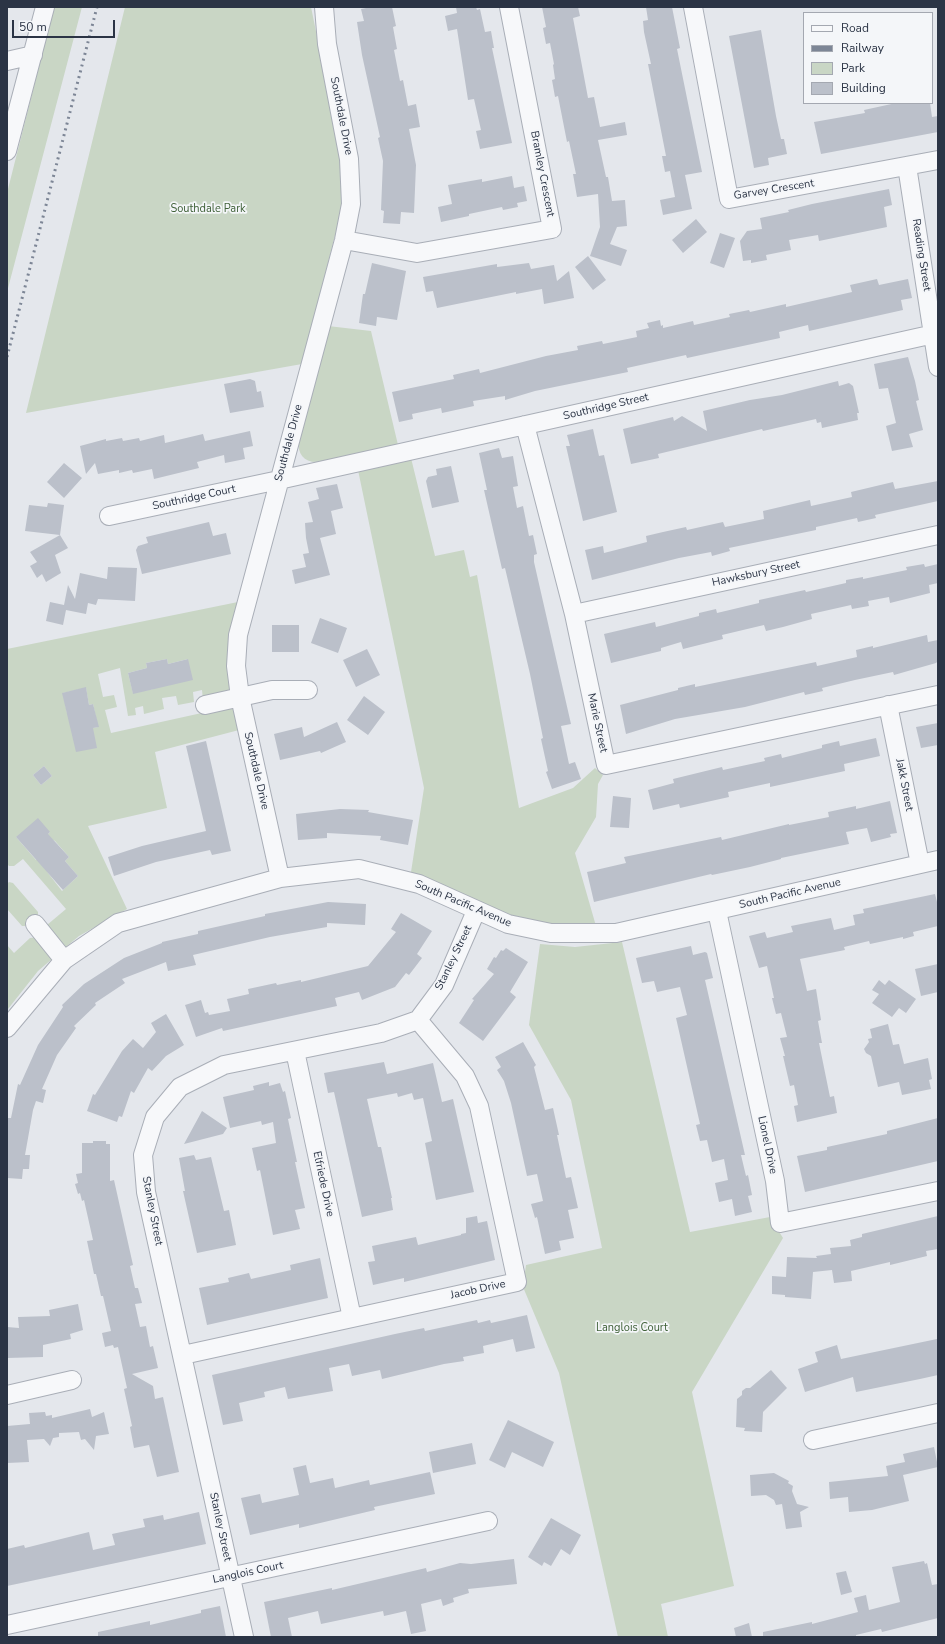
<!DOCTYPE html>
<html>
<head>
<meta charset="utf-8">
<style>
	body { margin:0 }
	#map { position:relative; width:945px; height:1644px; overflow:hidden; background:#e4e7ec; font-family:"Nunito Sans",sans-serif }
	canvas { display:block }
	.frame { position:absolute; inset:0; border:8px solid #2b3445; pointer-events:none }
	.legend { position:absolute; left:803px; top:12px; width:130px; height:92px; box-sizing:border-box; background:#f4f6f9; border:1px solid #a4a8b1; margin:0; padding:5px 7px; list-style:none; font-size:12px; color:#2b3445 }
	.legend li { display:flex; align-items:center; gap:8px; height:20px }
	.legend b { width:20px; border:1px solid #a4a8b1 }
	.scale { position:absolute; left:12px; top:20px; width:103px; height:18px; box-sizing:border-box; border:2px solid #2b3445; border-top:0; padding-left:5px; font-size:12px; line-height:14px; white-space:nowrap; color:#2b3445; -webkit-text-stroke:3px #f4f6f9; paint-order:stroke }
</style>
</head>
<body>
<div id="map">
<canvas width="945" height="1644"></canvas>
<div class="frame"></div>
<ul class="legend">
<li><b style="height:5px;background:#f7f8fa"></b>Road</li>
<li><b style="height:5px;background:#7d8696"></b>Railway</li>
<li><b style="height:11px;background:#c9d6c5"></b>Park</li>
<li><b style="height:11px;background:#bbc0ca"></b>Building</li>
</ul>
<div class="scale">50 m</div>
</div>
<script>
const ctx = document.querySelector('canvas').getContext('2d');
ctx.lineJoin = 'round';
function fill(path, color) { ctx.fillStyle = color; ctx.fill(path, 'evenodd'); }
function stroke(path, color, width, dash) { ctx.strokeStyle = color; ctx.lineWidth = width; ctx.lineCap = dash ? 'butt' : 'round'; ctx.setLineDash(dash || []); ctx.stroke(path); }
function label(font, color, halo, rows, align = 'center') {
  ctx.font = font + ' "Nunito Sans",sans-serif'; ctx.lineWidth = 3.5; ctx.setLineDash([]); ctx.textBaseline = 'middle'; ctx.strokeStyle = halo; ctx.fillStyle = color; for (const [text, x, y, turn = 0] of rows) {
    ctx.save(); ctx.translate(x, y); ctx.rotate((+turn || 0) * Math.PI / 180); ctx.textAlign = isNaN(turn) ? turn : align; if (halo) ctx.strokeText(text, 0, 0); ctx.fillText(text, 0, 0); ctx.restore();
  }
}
fill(new Path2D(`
	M54 7H82L7 292V193Z
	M125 7H311L339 144 342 208 302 364 26 413Z
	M328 326 371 331 398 445 319 462C304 463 298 455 298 440Z
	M411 458 435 556 464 550 470 577 477 575 519 808 573 788 595 768 603 775 598 784 596 817 575 853 596 926C571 926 547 926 523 920 487 910 445 887 411 872L424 788 358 470Z
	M238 602 231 692 203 700 202 690 193 692 194 702 178 705 176 696 162 698 164 709 144 714 143 706 135 708 136 715 128 716 120 668 98 674 103 697 114 695 117 707 105 710 111 733 229 707H234L239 730 155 752 167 808 88 826 127 909 79 936 66 947 59 944 47 925 66 909 23 859 14 866H9L7 864V649ZM167 659 168 664 188 659 153 689 133 693 128 673 147 668 146 663ZM86 688 89 705 93 704 98 727 93 728 67 713 63 693ZM44 766 52 776 41 785 33 775ZM50 832 46 836 55 841 69 857 65 861 78 876 62 891 48 873 40 856 36 860 16 837Z
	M9 882 13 883 38 912V916L25 926H22L7 909V884Z
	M38 937 52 959 38 971 8 1009 7 945 14 953 30 938Z
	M622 942 690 1232 770 1217 783 1238 692 1392 734 1586 661 1604 668 1637H618L559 1373 523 1287 526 1265 602 1248 571 1100 529 1025 540 944 575 947Z`), '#c9d6c5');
fill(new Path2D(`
	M371 7H392L396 26 393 27 397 49 394 50 400 81 403 80 408 106 416 104 420 127 409 129 416 165 414 213 401 212 400 224 383 223 384 211 381 210 383 161 378 138 380 137 362 55 357 22 364 21 361 9Z
	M456 7H476L477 10 480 9 485 32 491 31 494 48H492L512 143 480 149 476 131 481 130 474 99 468 100 457 29 448 31 445 16 457 13Z
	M542 7H578L580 16 573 18 588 98 594 97 600 127 625 122 627 135 598 140 606 177H608L612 201 625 200 627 226 617 227 610 244 627 250 621 266 590 256 600 227 598 194 577 197 573 174H576L569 141 567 142 558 96 555 97 552 80 555 79 553 65 554 64 550 43 546 44 543 28 546 27Z
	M646 7H672L680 48 677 49 702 172 685 175 692 209 663 215 660 200 675 197 670 171 665 172 662 156H666L648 64H651L644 32 643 21 648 20Z
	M761 30 776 116 781 139H784L787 154 768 158 769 165 754 168 729 36Z
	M896 103H930L932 117 938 116V132L821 154 814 122 865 113 864 110Z
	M512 176 514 188 524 186 527 201 517 203 518 207 503 210 502 207 469 214V216L441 222 438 207 452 204 448 185 482 179V182Z
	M889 189 892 205 884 207 887 227 819 241 818 235 789 240 791 250 766 255 767 260 751 263V260L743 261 740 241 747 231 762 229 760 218 789 212 788 210 812 204Z
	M696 219 707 232 683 253 672 240Z
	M720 233 735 238 724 268 710 263Z
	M588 256 606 280 593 290 575 267Z
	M372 263 406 271 397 320 377 317 376 326 359 323 363 294H365Z
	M529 263 531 269 554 265 557 281 569 271 574 298 544 304 542 289 516 294V292L437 308 433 291 426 292 423 277 497 264V267Z
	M877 279 879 285 908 279 912 298 901 300 903 310 809 331 808 325 779 332 780 338 687 358 686 355 627 368 628 372 535 391 505 400V396L473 401 474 406 442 413 441 408 412 414 413 419 399 422 392 392 454 379 453 375 479 369 480 373 546 356 578 350 577 346 602 341 603 344 637 337 636 331 649 328 647 323 660 320 661 326 663 325V328L693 321 694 325 730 317 729 314 749 310 750 312 786 304V307L852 292 850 285Z
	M908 357 915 381 919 400 916 401 923 430 909 434 913 447 892 451 886 426 896 423 888 388 879 389 874 364Z
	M250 379 255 381 257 392 261 391 264 407 230 413 224 384Z
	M838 381 839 386 849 383 853 386 859 413H857L858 420 822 428 821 422 817 423 816 419 763 431 762 429 658 454 659 458 631 464 623 429 673 417 674 421 682 416 707 431 703 411 750 400 782 395Z
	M593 429 599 456 604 455 617 512 583 521 566 446H570L567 435Z
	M250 431 253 446 243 448 245 459 225 463 224 455 197 462 199 468 154 479 152 469 133 473 132 470 119 473V470L98 474 95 463 86 474 80 446 106 439V441L122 438 123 441 139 438 140 441 164 435 165 443 203 434 205 441Z
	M499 448 502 458 513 456 518 486 513 487 517 508 523 506 529 536 533 535 537 554 534 555V562L571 724 561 726 569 764 575 762 581 779 552 789 546 772 548 771 541 739 543 738 530 674 505 568 502 569 484 490H487L479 453Z
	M64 463 82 478 64 498 47 482Z
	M451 466 459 502 432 508 426 481 428 477 437 475 436 469Z
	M938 481V501L875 515 876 518 858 522 857 518 816 527V530L729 548 730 551 712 556 711 552 679 558 592 580 585 550 603 546 604 553 647 542 646 536 663 532 686 527 687 530 723 522 725 527 764 519 763 511 810 500 811 506 852 497 851 492 893 482 895 489Z
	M337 484 343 508 331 511 336 534 320 538 330 575 295 584 292 570 306 567 303 554 309 553 306 538 305 523 313 522 308 502 319 499 316 488Z
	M48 503 64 505 60 535 68 548 55 555 61 573 46 582 42 574 37 578 30 566 37 562 30 552 60 535 25 531 29 505 47 507Z
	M209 522 213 536 226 533 231 554 142 574 136 550 138 546 148 543 146 537Z
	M924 564 925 567 938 564V583L929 585 930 593 890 603 889 597 868 601 869 606 852 609 851 605 811 614 812 619 783 627 766 631 764 625 722 635 723 639 683 649 681 642 661 648V651L611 663 604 634 655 622 656 627 699 616V613L716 609 717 613 759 603V600L805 590 806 592 846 583V580L863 577V579L907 570 906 567Z
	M108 567 137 568 135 601 98 599 96 605 88 603 86 614 66 610 63 625 46 621 50 602 64 605 68 585 75 599 80 573 107 579Z
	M320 618 347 628 338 653 311 643Z
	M272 625H299V652H272Z
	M927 635 928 642 938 640V661L936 663 894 675 893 672 855 680 822 688 823 691 805 695 804 692 745 707 675 719 626 734 620 705 678 690V688L695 684V687L816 662 817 666 857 657 856 650 873 646V648Z
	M367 649 380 675 356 687 343 660Z
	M167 659 168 664 188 659 193 680 133 694 128 673 147 668 146 663Z
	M86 687 89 705 93 704 99 727 93 728 97 748 76 752 62 693Z
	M364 696 385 712 368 735 347 720Z
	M337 722 346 742 321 753 320 751 280 760 274 734 302 727 304 737Z
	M938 723V745L921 748 916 727Z
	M876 738 880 756 844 764 845 771 770 787V783L728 792 729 797 680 808 679 804 653 810 648 790 674 783 673 779 722 767 723 770 765 761 764 758 781 754 782 758 822 748V745L839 741 840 746Z
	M206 741 231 851 212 855 210 850 156 862 114 876 108 857 142 846 206 831 186 746Z
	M44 766 52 776 41 785 33 775Z
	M613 796 631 798 629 828 610 827Z
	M890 801 897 833 890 834 891 837 871 842 867 828 846 832 849 844 781 858V859L750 867 712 875 711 874 594 902 587 872 626 863 624 857 721 837 722 840 789 824V825L829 817 828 812 856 806V809Z
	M340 809 369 810 368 812 413 820 408 845 380 840 381 836 327 833V838L298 840 296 814Z
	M38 818 50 832 48 834 69 857 65 861 78 876 63 890 16 837Z
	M935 894 938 906V926L913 932 914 936 903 939V937L870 944 869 941 844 947 845 950 800 959 807 991 816 989 821 1020 818 1021 822 1043H819L830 1097 834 1096 837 1113 797 1122 794 1106 798 1105 794 1085 790 1086 783 1056H785L780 1038 787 1037 781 1013 776 1014 772 998H774L767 966 759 968 749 936 765 932 767 938 793 932 791 926 831 918 834 930 855 925 853 915 864 913 863 909Z
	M328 902 366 904 365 925 327 923V927L270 937 193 955 196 965 168 971 166 962 122 979 125 983 95 1003 96 1005 74 1026 76 1028 57 1055 42 1089 46 1090 43 1103 36 1101 33 1110 25 1155H30L29 1169H23L22 1179 7 1178V1124L8 1118H11L18 1084 20 1085 38 1045 63 1007 62 1005 84 984 124 958 162 943V942L198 934V931L265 916V914Z
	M401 913 432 931 417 954 422 958 409 975 406 973 395 987 362 1000 359 992 335 998 337 1006 223 1031 222 1028 196 1037 185 1005 201 1000 205 1013 208 1012 209 1015 230 1011 227 999 249 994 248 989 276 983 277 985 301 980V982L368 966 396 932 391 929Z
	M691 946 693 955 705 952 707 953 713 978 705 980 745 1155H741L746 1176 748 1175 752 1195 748 1196 752 1212 735 1216 732 1199 719 1202 715 1183 728 1180 724 1159 712 1162 707 1140 700 1141 696 1125 700 1124 676 1018 687 1015 680 987 657 992 654 981 642 983 636 958Z
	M506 948 528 962 510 992 516 997 483 1041 459 1023 474 1000 472 999 494 974 487 969 494 957 496 958 501 950 503 951Z
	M938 964V992L921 996 915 969Z
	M879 980 885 985 889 980 916 999 906 1013 899 1008 892 1017 872 1003 879 994 872 990Z
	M166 1014 184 1045 166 1056 152 1071 148 1068 134 1093 131 1091 122 1117 119 1116 117 1122 87 1111 93 1094 95 1095 122 1051 133 1039 143 1048 156 1032 151 1023Z
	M888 1024 893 1045 899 1044 904 1064 928 1058 932 1079 929 1080 931 1089 902 1095 899 1082 878 1087 871 1056 866 1053 864 1049 869 1042 868 1039 872 1038 870 1029Z
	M523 1042 536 1065 534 1067 545 1110 553 1108 559 1135H557L566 1178 571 1177 578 1208 568 1210 574 1238 559 1241 561 1250 545 1254 537 1217 535 1218 531 1204 543 1201 537 1174 527 1176 511 1103 504 1081 497 1070 501 1067 495 1057Z
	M384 1062 387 1074 433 1063 442 1102 453 1099 474 1192 436 1200 425 1143 432 1141 423 1098 414 1100 412 1093 398 1097 397 1093 367 1099 378 1147H381L392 1198H391L393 1210 362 1217 334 1092 328 1093 324 1073Z
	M269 1082V1086L280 1083 283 1092 285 1091 291 1118 288 1119 297 1162H295L305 1208 295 1210 300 1229 273 1235 260 1170 257 1171 252 1148 276 1143 273 1122 262 1125 261 1121 230 1128 223 1097 254 1090 253 1086Z
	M202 1111 227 1128 223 1134 184 1144Z
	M938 1118V1161L805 1192 797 1156 827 1150V1147L887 1134V1131Z
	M93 1141H106V1144H110V1181L114 1180 133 1265 130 1266 135 1288H138L142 1303 135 1304 140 1327 146 1326 150 1347 153 1346 158 1368 132 1374 153 1386 155 1399 163 1397 179 1472 157 1477 149 1445 134 1448 130 1427 132 1426 124 1389 127 1388 118 1347 114 1348 113 1345 105 1347 102 1333 111 1331 103 1296H101L96 1274H94L87 1241 93 1240 84 1200 82 1201 80 1193 78 1194 75 1184 78 1183 76 1174 82 1173V1143H93Z
	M194 1155 196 1160 211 1157 224 1211 229 1210 236 1245 197 1253 183 1191H185L179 1158Z
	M477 1216 478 1223 487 1221 495 1260 404 1282V1278L373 1285 368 1262 375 1261 372 1246 416 1237 418 1245 461 1235V1234L466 1233V1218Z
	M938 1216V1249L926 1251 927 1256 890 1265V1262L851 1271 852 1281 834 1283 832 1270 813 1272 811 1299 785 1297V1295L772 1294V1276L786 1277 787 1257 817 1258 816 1256 831 1254 830 1248 851 1246 850 1240 862 1237V1234Z
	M320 1258 328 1298 207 1325 199 1288 229 1282 228 1278 249 1273 251 1279 291 1270 290 1265Z
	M78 1304 83 1330 70 1334 71 1339 43 1345V1357L7 1358V1327L19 1328 18 1317 50 1316 49 1310Z
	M527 1315 535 1348 516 1352 513 1339 483 1346 484 1353 463 1357 464 1361 444 1364 382 1379 380 1370 352 1376 349 1364 329 1368 333 1391 288 1399 285 1387 264 1392 265 1397 239 1403 243 1421 223 1425 212 1375 395 1334 424 1328 425 1331 477 1320 478 1323 490 1320 491 1323Z
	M937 1339 938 1375 920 1379 856 1392 853 1377 805 1392 798 1369 818 1362 815 1352 837 1345 841 1359Z
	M771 1370 787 1388 763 1412 762 1432 744 1431 745 1428 736 1427 737 1399 742 1395V1391L746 1388H750Z
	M90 1409 92 1417 104 1412 109 1434 96 1436 94 1450 85 1439 81 1440 79 1432 59 1433V1437L53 1438 50 1446 44 1439 27 1440 29 1462 7 1463V1426L30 1424 29 1413 45 1412 46 1416 52 1415V1418Z
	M508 1420 554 1442 543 1467 512 1452 505 1468 489 1460Z
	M472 1443 476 1464 433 1473 429 1452Z
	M934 1447 938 1467 903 1475 909 1501 872 1510 849 1512 848 1497 830 1499 829 1482 888 1476 886 1466 905 1462 903 1454Z
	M306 1465 310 1483 333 1478 335 1488 369 1480 370 1485 430 1472 435 1494 374 1507 375 1510 299 1528V1524L250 1535 241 1498 260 1494 262 1503 299 1495 293 1468Z
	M774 1473 789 1481 788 1483 793 1486 792 1491 797 1504 809 1507 800 1512 802 1527 786 1529 782 1504 776 1505 774 1500 766 1495 751 1496 750 1475Z
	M199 1512 206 1544 7 1586V1549L24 1545 25 1548 89 1532 93 1550 115 1545 112 1534 145 1527 143 1519 163 1515 164 1520Z
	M551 1518 581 1535 570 1555 561 1549 551 1566 544 1562 542 1566 528 1557Z
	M514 1559 517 1584 468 1589 469 1593 453 1598 454 1602 443 1606 441 1599 421 1604 426 1631 411 1634 406 1611 384 1616 383 1611 321 1624 318 1611 288 1618 292 1637H271L264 1602 332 1588V1590L426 1568 427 1572 460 1563 471 1564Z
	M924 1561 925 1564 927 1563 932 1585 938 1584V1618L882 1632 881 1629 856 1635V1637H763V1632L812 1622V1624L858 1612 854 1598 866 1595 869 1610 900 1602 892 1567Z
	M846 1571 852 1592 841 1595 836 1573Z
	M220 1606 226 1637H98V1632L150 1621V1625L201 1613V1610Z
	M749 1623 752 1637H736L734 1628Z`), '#bbc0ca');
const minor = new Path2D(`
	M693 7 729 199 938 160
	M7 61 33 55
	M7 151 45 7
	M907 166 938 367
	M344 240 417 253 552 229 509 7
	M525 425 574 614 606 765 938 695
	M109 516 279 480 934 334
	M574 614 938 535
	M205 705 272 690H308
	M888 705 920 864
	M280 878 240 697 236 666 238 635 344 240 351 204 349 159 327 44 324 7
	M717 911 775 1181 780 1223 938 1191
	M35 924 64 960
	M7 1028 64 960 118 923 280 878 359 869 419 884 508 924 551 933H616L938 860
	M295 1051 352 1318
	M183 1355 517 1282 479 1106 465 1076 418 1020
	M7 1395 72 1380
	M813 1440 938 1413
	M7 1625 488 1521
	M244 1637 146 1192 143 1155 155 1117 180 1087 224 1065 381 1033 418 1020 444 985 476 911`);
stroke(minor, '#a9aeb7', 20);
stroke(minor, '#f7f8fa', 18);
stroke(new Path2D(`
	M7 357 97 7`), '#7d8696', 3, [2, 4]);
label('11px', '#2b3445', '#f4f6f9', [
	["Southdale Drive",341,116,79],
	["Bramley Crescent",542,174,79],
	["Garvey Crescent",774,190,-9],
	["Reading Street",921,255,81],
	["Southridge Street",606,407,-13],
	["Southdale Drive",289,443,-75],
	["Southridge Court",194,498,-12],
	["Hawksbury Street",756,574,-12],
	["Marie Street",597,723,78],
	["Southdale Drive",256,771,77],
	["Jakk Street",904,785,79],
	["South Pacific Avenue",790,894,-13],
	["South Pacific Avenue",463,904,23],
	["Stanley Street",454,958,-64],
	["Lionel Drive",767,1145,78],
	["Elfriede Drive",323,1184,78],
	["Stanley Street",152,1211,79],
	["Jacob Drive",478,1290,-12],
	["Stanley Street",220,1527,78],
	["Langlois Court",248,1573,-12]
]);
label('11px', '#3f6138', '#f4f6f9', [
	["Southdale Park",208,209],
	["Langlois Court",632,1328]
]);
</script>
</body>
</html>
